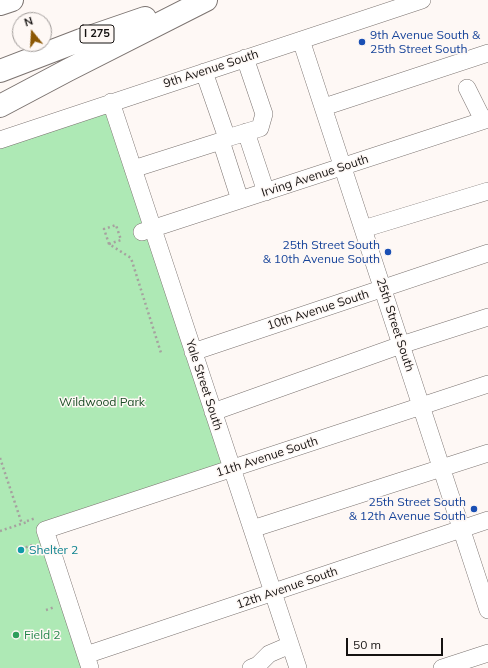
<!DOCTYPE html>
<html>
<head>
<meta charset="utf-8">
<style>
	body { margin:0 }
	#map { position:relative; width:488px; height:668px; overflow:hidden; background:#fef8f5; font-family:Mulish,sans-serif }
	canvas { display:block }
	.north { position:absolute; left:12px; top:12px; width:40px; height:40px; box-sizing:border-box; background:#fef8f5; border:1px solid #a19c9a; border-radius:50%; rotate:342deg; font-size:11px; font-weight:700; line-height:16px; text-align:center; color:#151211 }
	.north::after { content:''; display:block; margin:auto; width:14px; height:18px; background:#8c5805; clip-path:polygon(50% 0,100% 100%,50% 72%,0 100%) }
	.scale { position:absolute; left:346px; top:638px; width:97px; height:18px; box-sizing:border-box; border:2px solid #151211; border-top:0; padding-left:5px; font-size:12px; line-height:14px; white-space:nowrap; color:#151211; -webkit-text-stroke:3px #fef8f5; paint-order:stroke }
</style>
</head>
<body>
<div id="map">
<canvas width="488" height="668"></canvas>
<div class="north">N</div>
<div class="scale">50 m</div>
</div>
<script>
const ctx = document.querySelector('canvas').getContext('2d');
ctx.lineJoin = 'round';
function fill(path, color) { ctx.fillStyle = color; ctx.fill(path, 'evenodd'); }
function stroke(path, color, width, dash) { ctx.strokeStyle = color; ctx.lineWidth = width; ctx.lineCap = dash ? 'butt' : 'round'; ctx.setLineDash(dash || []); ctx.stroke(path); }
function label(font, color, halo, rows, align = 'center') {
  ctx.font = font + ' Mulish,sans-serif'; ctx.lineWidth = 3; ctx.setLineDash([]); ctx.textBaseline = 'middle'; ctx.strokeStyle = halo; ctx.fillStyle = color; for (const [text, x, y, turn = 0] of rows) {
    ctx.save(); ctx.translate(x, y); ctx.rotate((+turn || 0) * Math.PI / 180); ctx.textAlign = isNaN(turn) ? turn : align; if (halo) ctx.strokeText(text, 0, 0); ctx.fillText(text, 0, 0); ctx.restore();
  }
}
fill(new Path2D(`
	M111 102 232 469 45 530 90 668H0V140Z`), '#aee9b5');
const minor = new Path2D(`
	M301 40 488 610
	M204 72 227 138 260 128 264 114 245 58
	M467 88 483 120
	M111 102 298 668
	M324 107 488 53
	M246 132 266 192
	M227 138 221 141 240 200
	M0 140 422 0
	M133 169 221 141
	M363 229 488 191
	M142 232 488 119
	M193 352 488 253
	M213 412 401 345 488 317
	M252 529 488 453
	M86 655 488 520
	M90 668 45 530 488 384
	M251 668 258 665 269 654 290 645
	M442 668 488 653`);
const highway = new Path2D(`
	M0 4 12 0
	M0 71 81 40 145 18
	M0 106 68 70 206 0`);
stroke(minor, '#7b7370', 18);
stroke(highway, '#7b7370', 24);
stroke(new Path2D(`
	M109 244 121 240 116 225 104 229 109 244 131 258 161 353
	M0 458 22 524
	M27 521 36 518
	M0 531 27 522
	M21 549 35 544
	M46 610 55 607`), '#a6a19f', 2.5, [2, 3]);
stroke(minor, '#fff', 17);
stroke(highway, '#fff', 22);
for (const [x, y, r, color] of [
	[362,42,4,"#1a4fb4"],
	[388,252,4,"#1a4fb4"],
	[474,509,4,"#1a4fb4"],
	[21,550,4,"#0f9aa8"],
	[16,635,4,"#2e9e5b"]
]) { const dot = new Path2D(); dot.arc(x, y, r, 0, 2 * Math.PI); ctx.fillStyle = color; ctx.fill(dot); stroke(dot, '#fef8f5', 1.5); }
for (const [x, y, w] of [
	[97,34,34]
]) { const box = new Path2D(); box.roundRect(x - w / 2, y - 9, w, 18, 3); ctx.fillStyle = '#fef8f5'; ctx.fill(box); stroke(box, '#151211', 1); }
label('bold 11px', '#151211', null, [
	["I 275",97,34]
]);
label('12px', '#164399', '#fef8f5', [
	["9th Avenue South &",370,35,"left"],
	["25th Street South",370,49,"left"],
	["25th Street South",380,245],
	["& 10th Avenue South",380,259],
	["25th Street South",466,502],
	["& 12th Avenue South",466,516]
], 'right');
label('12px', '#151211', '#fef8f5', [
	["9th Avenue South",211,69,-18],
	["Irving Avenue South",315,176,-18],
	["10th Avenue South",318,310,-18],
	["25th Street South",395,325,72],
	["Yale Street South",204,385,72],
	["11th Avenue South",267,457,-18],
	["12th Avenue South",287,588,-19]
]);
label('12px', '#1c4d26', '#fef8f5', [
	["Wildwood Park",102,402]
]);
label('12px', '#0d838f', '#fef8f5', [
	["Shelter 2",29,550]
], 'left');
label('12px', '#27864d', '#fef8f5', [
	["Field 2",24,635]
], 'left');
</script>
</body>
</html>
